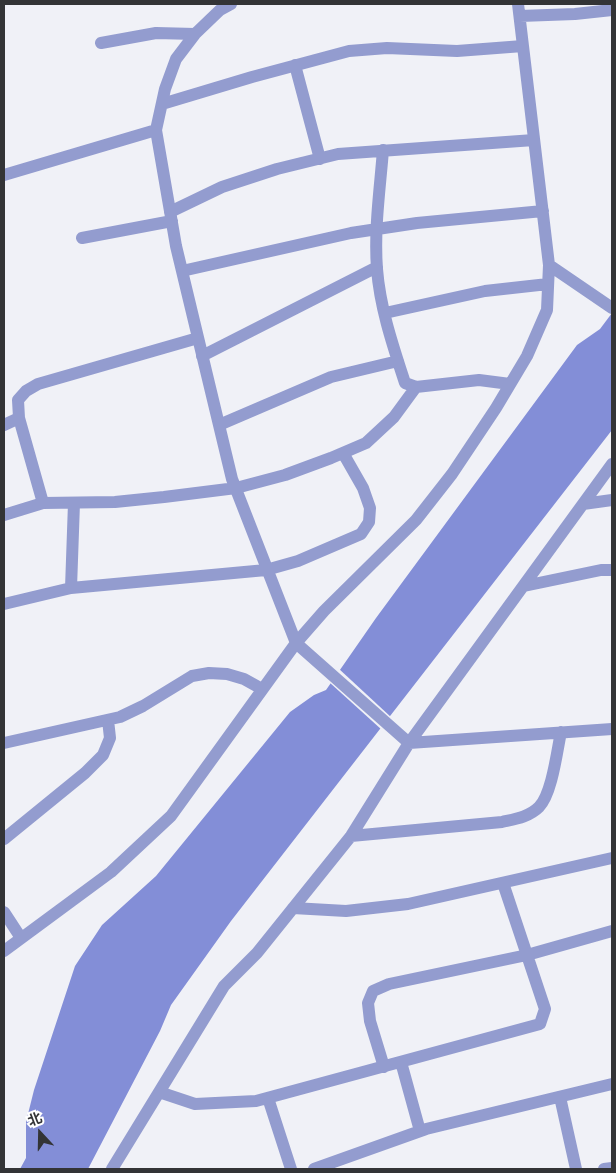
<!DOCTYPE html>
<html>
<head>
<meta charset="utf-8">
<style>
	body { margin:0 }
	#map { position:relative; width:616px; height:1173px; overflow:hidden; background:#f0f1f7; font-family:"Open Sans","Noto Sans SC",sans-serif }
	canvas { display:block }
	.frame { position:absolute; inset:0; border:5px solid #333436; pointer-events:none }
	.north { position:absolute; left:15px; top:1108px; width:50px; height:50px; -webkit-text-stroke:4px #fff; paint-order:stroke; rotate:339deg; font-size:14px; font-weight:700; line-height:20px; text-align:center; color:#333436 }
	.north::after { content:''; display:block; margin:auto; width:18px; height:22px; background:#333436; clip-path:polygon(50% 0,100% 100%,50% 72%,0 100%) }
</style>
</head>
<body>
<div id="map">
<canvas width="616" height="1173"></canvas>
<div class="frame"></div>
<div class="north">北</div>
</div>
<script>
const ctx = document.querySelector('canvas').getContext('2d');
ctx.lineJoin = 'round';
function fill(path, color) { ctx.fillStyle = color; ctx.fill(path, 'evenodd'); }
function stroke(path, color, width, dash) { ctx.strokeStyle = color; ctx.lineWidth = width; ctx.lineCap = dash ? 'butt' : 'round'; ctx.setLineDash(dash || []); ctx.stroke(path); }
fill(new Path2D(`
	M612 313V430L231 921 171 1005 160 1031 88 1169H20L26 1158V1122L34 1090 75 966 102 925 156 876 290 712 314 695 326 690 376 618 577 345 600 329Z`), '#838ed7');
fill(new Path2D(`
	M338 668 392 718 382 730 329 682Z`), '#f0f1f7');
stroke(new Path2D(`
	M231 4 220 10 195 34 176 59 165 89 156 130 176 246 232 479 296 643 409 743 612 729
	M520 16 575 14 612 10
	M101 43 156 33 195 34
	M295 65 320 159
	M162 104 252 77 349 51 387 48 457 51 523 46
	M383 150C380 189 374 229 377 269 380 308 393 346 405 383L416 387 479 380 510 384
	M4 175 156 130
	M170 212 222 187 277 169 338 154 534 140
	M82 238 172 221
	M549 265 612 308
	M182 271 351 233 417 223 543 211
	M385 313 485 291 548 284
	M202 356 377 267
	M4 425 19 418
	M219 425 331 377 398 361
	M43 503 19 418 18 400 26 391 38 384 198 338
	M583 504 612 500
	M4 515 43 503 115 502 164 497 236 488 285 475 331 458 366 443 394 417 416 387
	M524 586 601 570H612
	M71 588 74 503
	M4 604 71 588 266 570 298 561 361 534 369 522 370 508 363 488 343 453
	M4 743 120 717 143 706 192 676 209 673 227 674 244 679 262 689
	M351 836 502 822C515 819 529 817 539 807 552 794 557 751 561 732
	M4 839 85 773 103 755 110 738 108 720
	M293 908 346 911 408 904 612 858
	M4 912 21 938
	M4 951 111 872 171 816 296 643 324 611 416 520 452 474 496 408 527 356 547 310 549 265 518 4
	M401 1062 420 1131
	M384 1067 370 1021 368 1003 373 991 389 984 527 955 612 931
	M159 1092 195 1104 256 1101 540 1024 545 1009 503 883
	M560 1097 576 1169
	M268 1098 291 1169
	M112 1169 224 986 257 953 351 836 409 743 612 464
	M314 1169 426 1129 612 1084
	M604 1169 612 1168`), '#939ccf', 12);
</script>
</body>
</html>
